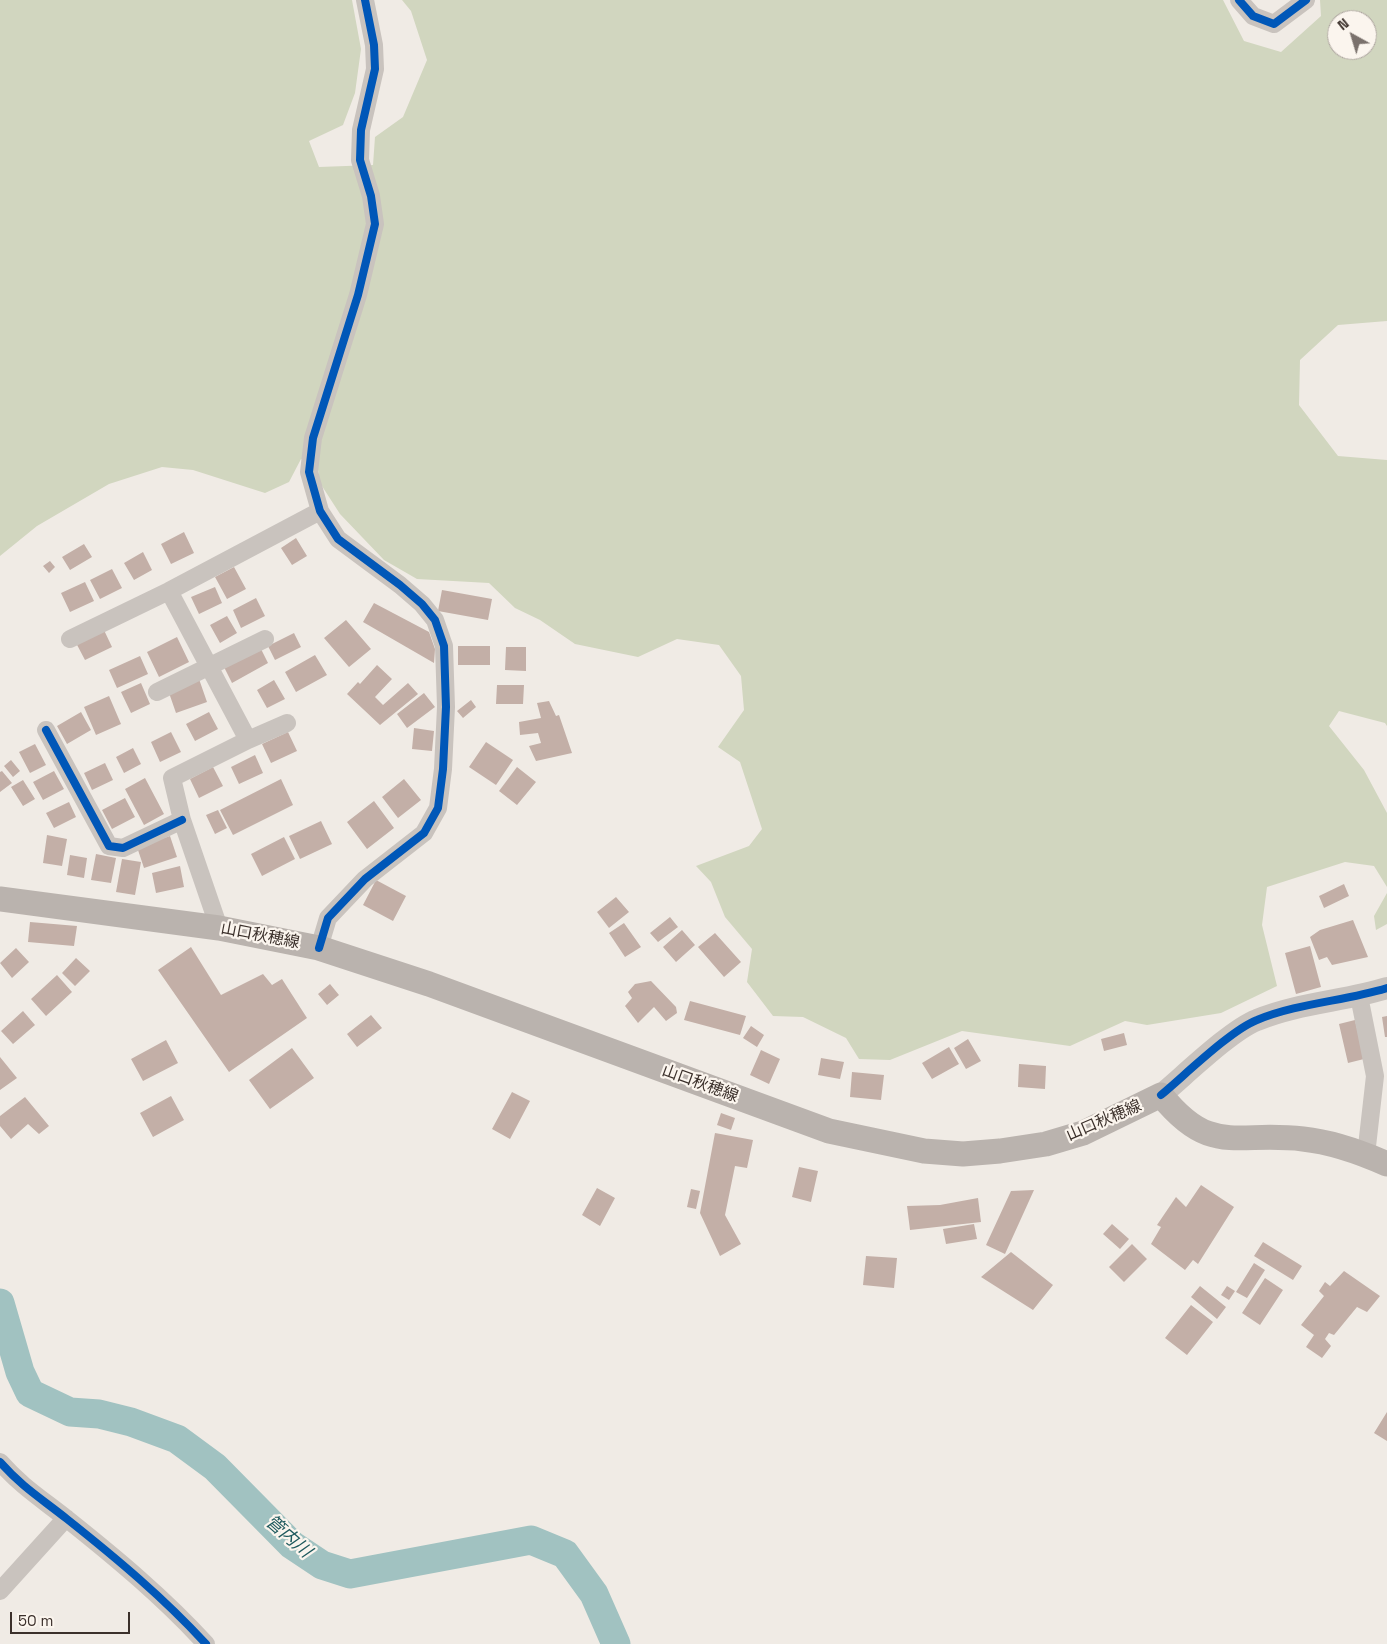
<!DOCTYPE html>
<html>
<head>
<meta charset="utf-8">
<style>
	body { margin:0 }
	#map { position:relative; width:1387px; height:1644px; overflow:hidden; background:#f0ebe5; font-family:"Space Grotesk",sans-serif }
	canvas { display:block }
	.north { position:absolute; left:1327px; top:10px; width:50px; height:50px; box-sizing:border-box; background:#fbf5ee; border:1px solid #aea6a0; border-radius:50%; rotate:321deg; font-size:14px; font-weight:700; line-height:20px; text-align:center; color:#3b302b }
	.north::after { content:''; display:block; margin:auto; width:18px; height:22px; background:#7a716c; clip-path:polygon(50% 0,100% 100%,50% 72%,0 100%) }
	.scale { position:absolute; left:10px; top:1612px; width:120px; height:22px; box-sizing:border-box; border:2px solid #3b302b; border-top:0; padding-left:6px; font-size:15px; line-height:18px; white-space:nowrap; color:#3b302b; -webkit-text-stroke:4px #fbf5ee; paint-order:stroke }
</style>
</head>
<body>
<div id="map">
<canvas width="1387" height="1644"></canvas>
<div class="north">N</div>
<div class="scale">50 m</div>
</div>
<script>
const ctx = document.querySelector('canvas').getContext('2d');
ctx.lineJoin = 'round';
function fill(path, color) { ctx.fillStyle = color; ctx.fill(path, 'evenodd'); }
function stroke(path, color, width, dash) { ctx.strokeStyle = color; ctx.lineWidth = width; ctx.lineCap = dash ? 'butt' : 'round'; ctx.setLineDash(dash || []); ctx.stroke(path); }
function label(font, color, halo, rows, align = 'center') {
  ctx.font = font + ' "Space Grotesk","Noto Sans JP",sans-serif'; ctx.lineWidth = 4.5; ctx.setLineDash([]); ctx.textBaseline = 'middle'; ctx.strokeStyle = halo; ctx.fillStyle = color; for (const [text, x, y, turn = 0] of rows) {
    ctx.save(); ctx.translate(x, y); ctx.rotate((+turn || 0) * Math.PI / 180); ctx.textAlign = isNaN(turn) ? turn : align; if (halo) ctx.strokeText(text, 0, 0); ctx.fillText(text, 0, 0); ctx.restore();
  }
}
fill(new Path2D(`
	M0 0H352L361 49 355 93 343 125 309 141 319 167 373 165 375 137 403 117 427 60 411 11 402 0H1223L1244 41 1281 52 1321 16 1320 0H1387V321L1338 325 1300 360 1299 405 1338 456 1387 460V726L1385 723 1339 711 1329 726 1364 770 1387 813V887L1374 866 1345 862 1267 887 1262 925 1277 986 1221 1013 1147 1025 1125 1021 1070 1046 962 1031 890 1060 859 1059 846 1038 803 1017 773 1016 747 982 752 949 725 917 711 882 696 866 749 846 762 829 740 762 718 747 744 710 741 676 719 645 677 639 638 657 575 644 540 620 515 608 489 583 417 579 384 560 340 514 320 483 317 463 301 459 289 482 265 493 193 470 162 467 109 484 37 526 0 556ZM1337 20H1367V50H1337Z
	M1387 893V924L1376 930 1374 916Z`), '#d1d6bf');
stroke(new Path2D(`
	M0 1303 20 1372 30 1393 70 1412 99 1414 131 1422 177 1439 215 1467 292 1545 322 1565 350 1574 531 1540 565 1554 594 1594 616 1644`), '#a1c2c1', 29);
fill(new Path2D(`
	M184 532 194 553 171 564 161 544Z
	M296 538 307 556 292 565 281 548Z
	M84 544 92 557 70 570 62 557Z
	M143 552 152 570 134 580 124 563Z
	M50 561 55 567 49 573 43 566Z
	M234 567 246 589 227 599 215 577Z
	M112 569 122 588 100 599 90 580Z
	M85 582 94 601 70 612 61 593Z
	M215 587 222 603 199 614 191 597Z
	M442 590 492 599 488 620 438 611Z
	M256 598 265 616 241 628 233 610Z
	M374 603 429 632 435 649 434 663 363 622Z
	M227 616 237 633 220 643 210 625Z
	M346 620 371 649 349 667 324 638Z
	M103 628 112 647 85 660 75 641Z
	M294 633 301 647 275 660 268 646Z
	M177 637 189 662 159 677 147 652Z
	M259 645 268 663 232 683 223 665Z
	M458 646H490V665H458Z
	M506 647H526V671L505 670Z
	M315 655 327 675 296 692 285 672Z
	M140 656 148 674 117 688 109 670Z
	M377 665 392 679 375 697 383 705 408 683 418 694 380 725 347 694 358 682 360 684Z
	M199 679 207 702 176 713 168 690Z
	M274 680 285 699 267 708 257 690Z
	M141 683 150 704 131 713 121 692Z
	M497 685H524L523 704H496Z
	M424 693 435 707 407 728 397 714Z
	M109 696 121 724 96 735 84 707Z
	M471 700 476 707 463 718 457 711Z
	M549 701 556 716 559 715 572 753 536 761 529 746 541 743 538 733 520 735 519 722 541 718 537 703Z
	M81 712 91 730 67 744 57 726Z
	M209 712 218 729 195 741 186 724Z
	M414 728 434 731 432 751 412 749Z
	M171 732 181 752 160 762 151 742Z
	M288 732 297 751 271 763 262 744Z
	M486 742 513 760 496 785 469 767Z
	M35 744 46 765 30 773 19 752Z
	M133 748 141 764 124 773 116 757Z
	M255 755 263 773 239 784 231 767Z
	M11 760 20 771 13 777 4 766Z
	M105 763 113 780 92 790 84 773Z
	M213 767 223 786 199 798 190 779Z
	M517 767 536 782 517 805 499 791Z
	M2 771 12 783 0 792V772Z
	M54 771 64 789 43 800 33 782Z
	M145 778 164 814 144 825 125 789Z
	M281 779 293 805 233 835 220 810Z
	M404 779 421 800 398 818 382 797Z
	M23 780 35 799 23 806 11 787Z
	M125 798 135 817 112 829 102 810Z
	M374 801 394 828 367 849 347 822Z
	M69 802 76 817 54 828 46 813Z
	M218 810 227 828 215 834 206 815Z
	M321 821 332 844 300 859 289 836Z
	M47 835 67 839 62 866 43 863Z
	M170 836 177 857 144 868 137 847Z
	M284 837 295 859 262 876 251 854Z
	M96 854 116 858 111 883 91 880Z
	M70 855 87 858 84 878 67 875Z
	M122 859 141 862 135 895 116 892Z
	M180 866 184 887 156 893 152 873Z
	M376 880 406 896 393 921 363 905Z
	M1344 884 1349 896 1324 908 1319 896Z
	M616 897 629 912 609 928 597 912Z
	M670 917 678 927 658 942 650 933Z
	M1353 920 1368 957 1332 965 1327 957 1319 960 1310 937 1320 930Z
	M30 922 77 926 74 946 28 942Z
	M624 923 641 947 625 957 609 933Z
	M682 930 695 945 676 962 663 947Z
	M715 933 741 962 724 977 698 947Z
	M1310 946 1321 987 1296 994 1285 953Z
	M191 947 221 995 263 974 272 985 282 979 307 1018 229 1072 158 970Z
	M16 948 29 962 12 978 0 963Z
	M76 958 90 971 75 986 62 973Z
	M57 975 72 992 46 1016 31 999Z
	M651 981 676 1007 677 1013 666 1021 654 1007 638 1023 625 1006 632 998 628 992 635 984Z
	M330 984 339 995 327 1005 318 994Z
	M690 1001 746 1016 740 1035 684 1020Z
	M23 1011 35 1025 13 1044 1 1031Z
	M371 1015 382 1028 357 1047 347 1034Z
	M1387 1016V1037H1385L1382 1017Z
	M1355 1020 1364 1059 1348 1063 1339 1024Z
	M751 1026 764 1035 757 1047 743 1038Z
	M1124 1033 1127 1045 1104 1051 1101 1039Z
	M968 1039 981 1061 966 1069 954 1048Z
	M166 1040 178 1063 143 1081 131 1059Z
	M949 1047 959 1064 932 1079 922 1063Z
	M292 1048 314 1078 270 1109 249 1080Z
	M761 1050 780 1059 769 1084 750 1075Z
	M0 1057 17 1078 0 1090Z
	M821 1058 844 1062 840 1079 818 1075Z
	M1019 1064 1046 1066 1045 1089 1018 1087Z
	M852 1072 884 1075 881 1100 850 1097Z
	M512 1092 530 1101 510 1139 492 1129Z
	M171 1096 184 1120 153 1137 140 1113Z
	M25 1097 49 1126 39 1134 28 1124 11 1139 0 1126V1116Z
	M721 1113 735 1118 731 1130 717 1125Z
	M715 1133 753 1140 747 1168 735 1166 725 1215 741 1244 720 1256 700 1213Z
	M799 1167 818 1171 811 1202 792 1197Z
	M1201 1185 1234 1207 1198 1264 1193 1260 1185 1270 1151 1244 1161 1227 1157 1225 1176 1197 1186 1207Z
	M597 1188 615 1198 600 1226 582 1215Z
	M691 1189 700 1191 696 1209 687 1207Z
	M1034 1190 1005 1254 986 1245 1011 1191Z
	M978 1198 981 1222 910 1230 907 1206 940 1205Z
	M974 1224 977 1239 946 1244 943 1229Z
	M1112 1224 1129 1239 1120 1249 1103 1234Z
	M1263 1242 1302 1266 1293 1280 1254 1256Z
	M1132 1244 1147 1259 1124 1282 1109 1267Z
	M1011 1252 1053 1285 1033 1310 981 1277Z
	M866 1256 897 1258 894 1288 863 1285Z
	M1254 1263 1265 1270 1247 1298 1236 1292Z
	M1344 1271 1380 1296 1367 1312 1357 1307 1334 1335 1329 1333 1325 1339 1331 1346 1322 1358 1306 1347 1314 1335 1301 1325 1324 1296 1319 1291 1325 1282 1330 1286Z
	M1265 1278 1283 1290 1260 1325 1242 1313Z
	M1200 1286 1226 1307 1217 1319 1191 1297Z
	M1227 1286 1235 1291 1229 1300 1221 1295Z
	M1191 1305 1213 1322 1187 1355 1165 1338Z
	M1387 1412V1441L1374 1433Z`), '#c3afa7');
stroke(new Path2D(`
	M1239 0 1253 16 1274 24 1306 0
	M70 639 169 591
	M157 692 265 639
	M46 730 109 846 123 848 182 820
	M248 740 287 723
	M219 928 182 820 172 778 248 740 169 591 320 511
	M319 948 328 918 365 879 424 833 438 808 443 769 446 707 444 646 435 620 422 604 400 585 338 539 320 511 309 472 313 438 358 295 375 224 371 196 360 160 361 130 375 69 374 45 365 0
	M1359 996 1375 1076 1366 1155
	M0 1462C22 1487 42 1499 67 1519 116 1558 164 1598 206 1644
	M0 1591 66 1518`), '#c9c3be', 18);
stroke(new Path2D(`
	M1161 1095C1184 1076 1231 1030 1257 1020 1298 1003 1345 1001 1387 988`), '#c9c3be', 22);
stroke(new Path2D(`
	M0 899 219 928 319 948 429 984 829 1131 924 1151 963 1154 1000 1151 1046 1144 1083 1133 1161 1095C1211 1157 1235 1131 1303 1139 1332 1142 1360 1152 1387 1164`), '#bab3ae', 25);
stroke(new Path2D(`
	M1239 0 1253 16 1274 24 1306 0
	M46 730 109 846 123 848 182 820
	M319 948 328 918 365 879 424 833 438 808 443 769 446 707 444 646 435 620 422 604 400 585 338 539 320 511 309 472 313 438 358 295 375 224 371 196 360 160 361 130 375 69 374 45 365 0
	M1161 1095C1184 1076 1231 1030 1257 1020 1298 1003 1345 1001 1387 988
	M0 1462C22 1487 42 1499 67 1519 116 1558 164 1598 206 1644`), '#0057b8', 8);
label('16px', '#3b302b', '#fbf5ee', [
	["山口秋穂線",260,936,11],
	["山口秋穂線",700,1084,20],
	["山口秋穂線",1104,1121,-23]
]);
label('italic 18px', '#1f5a5e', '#fbf5ee', [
	["管内川",288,1537,41]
]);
</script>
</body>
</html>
